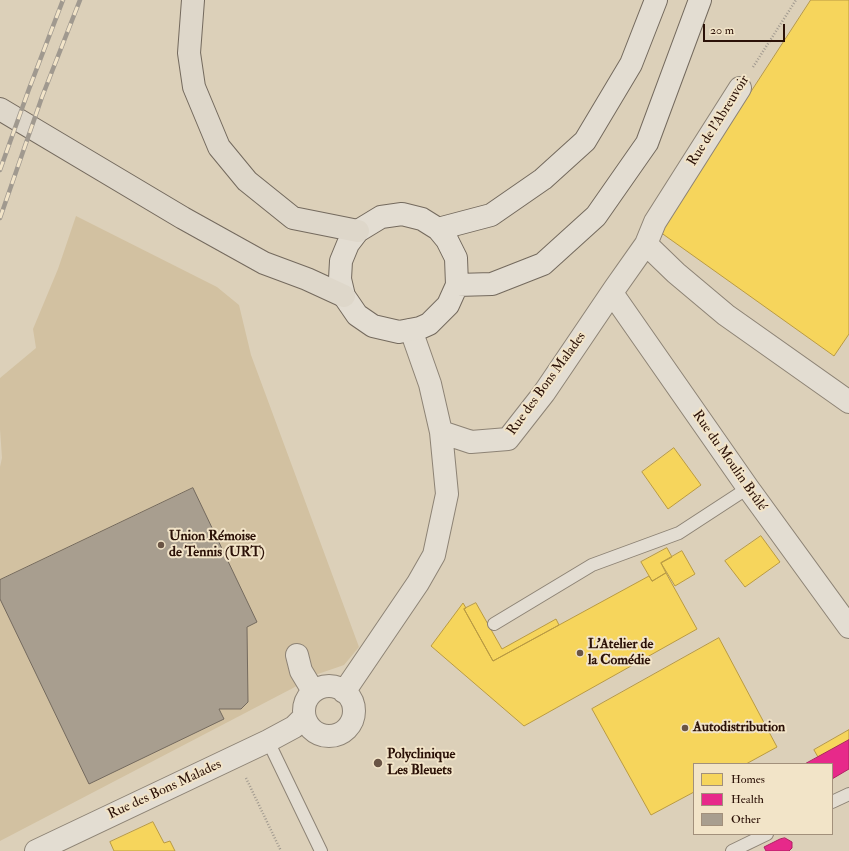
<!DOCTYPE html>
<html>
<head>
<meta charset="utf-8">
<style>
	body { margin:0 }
	#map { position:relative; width:849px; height:851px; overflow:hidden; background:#dcd0b9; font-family:"IM FELL Double Pica",serif }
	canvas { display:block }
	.legend { position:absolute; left:693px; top:763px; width:140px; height:72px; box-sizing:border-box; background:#f2e4c8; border:1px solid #a2907b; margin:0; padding:5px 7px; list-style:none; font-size:12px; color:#2b1107 }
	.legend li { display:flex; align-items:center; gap:8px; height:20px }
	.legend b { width:20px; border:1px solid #a2907b }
	.scale { position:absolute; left:703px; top:24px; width:82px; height:18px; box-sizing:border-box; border:2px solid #2b1107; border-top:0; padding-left:5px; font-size:12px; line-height:14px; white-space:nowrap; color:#2b1107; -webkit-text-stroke:3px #f2e4c8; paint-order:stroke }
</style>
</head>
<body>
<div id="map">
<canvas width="849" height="851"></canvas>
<ul class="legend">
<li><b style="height:11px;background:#f6d55c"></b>Homes</li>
<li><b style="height:11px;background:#e7298a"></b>Health</li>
<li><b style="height:11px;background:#a89e8f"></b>Other</li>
</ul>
<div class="scale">20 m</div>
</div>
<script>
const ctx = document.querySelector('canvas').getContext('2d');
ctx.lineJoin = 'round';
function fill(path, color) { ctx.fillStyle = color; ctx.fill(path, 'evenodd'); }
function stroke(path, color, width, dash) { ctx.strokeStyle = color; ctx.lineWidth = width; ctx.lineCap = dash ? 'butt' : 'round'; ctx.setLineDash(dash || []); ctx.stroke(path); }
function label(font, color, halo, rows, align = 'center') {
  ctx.font = font + ' "IM FELL Double Pica",serif'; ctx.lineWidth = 4; ctx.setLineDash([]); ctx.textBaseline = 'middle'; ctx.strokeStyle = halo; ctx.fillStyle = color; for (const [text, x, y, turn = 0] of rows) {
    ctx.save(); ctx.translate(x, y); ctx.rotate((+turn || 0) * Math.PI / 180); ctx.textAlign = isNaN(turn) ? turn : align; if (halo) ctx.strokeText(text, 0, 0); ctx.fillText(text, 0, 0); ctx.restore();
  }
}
fill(new Path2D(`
	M76 216 217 287 239 305 251 355 359 647 344 665 315 675 293 688 0 841V467L2 458 0 429V378L36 348 33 329 58 269Z`), '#d2c1a1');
const homes = new Path2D(`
	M811 0H849V334L834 356 660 232Z
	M674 448 701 485 668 509 642 472Z
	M761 536 780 562 745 587 725 561Z
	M667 548 672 557 661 563 666 573 652 581 641 562Z
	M682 551 695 574 675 586 661 563Z
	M666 573 697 629 524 726 431 646 463 603 466 608 464 609 493 661 649 576 652 581Z
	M476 603 502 649 556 619 559 625 493 661 464 609Z
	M719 638 777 747 746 764H694V792L651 815 592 709Z
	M849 730V740L818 757 814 750Z
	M153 822 164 843 170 841 175 851H114L110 842Z`);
fill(homes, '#f6d55c');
stroke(homes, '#b99a42', 1);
const health = new Path2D(`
	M849 740V769L832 779V764H805Z
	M785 838 792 842V848L789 851H766L764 847 780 839Z`);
fill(health, '#e7298a');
stroke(health, '#af2263', 1);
const building = new Path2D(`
	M193 488 257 622 247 627 248 702 241 709H219L224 719 89 784 0 599V580Z`);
fill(building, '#a89e8f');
stroke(building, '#746a5e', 1);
const service = new Path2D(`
	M494 624 592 565 679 533 748 488
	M268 741 321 851
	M832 802 849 794
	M732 851 767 834`);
const minor = new Path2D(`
	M646 244 676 273 726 315 849 402
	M612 293 748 488 849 627
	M411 330 430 384 441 432
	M297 655 301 671 313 691
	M304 711a25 25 0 1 1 50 0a25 25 0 1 1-50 0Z
	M344 692 418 583 434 555 447 494 441 432 471 442 508 439 544 393 615 288 646 244 655 222 740 88
	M36 851 268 741 294 727 304 717`);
const secondary = new Path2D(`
	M438 229 447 240 456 258 457 285 448 305 429 324 420 328 399 332 373 326 357 315 344 296 340 279 341 261 348 244 358 231 381 217 402 214 422 219 438 229 491 215 543 179 585 141 631 64 656 0
	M457 285 492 284 543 264 596 216 647 143 700 0`);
const motorway = new Path2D(`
	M193 0 189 53 194 87 219 147 247 181 293 218 358 231
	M0 109 183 218 264 263 307 279 344 296`);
stroke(service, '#8d8375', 14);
stroke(minor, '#8d8375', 24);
stroke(secondary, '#746a5e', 24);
stroke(motorway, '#746a5e', 24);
stroke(new Path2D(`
	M753 67 796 0
	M246 778 281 851`), '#a0998f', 2.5, [1, 2]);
stroke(service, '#e3ddd2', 12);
stroke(minor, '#e3ddd2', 22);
stroke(secondary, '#e3ddd2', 22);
stroke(motorway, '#ded7ca', 22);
const rail = new Path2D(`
	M0 170 29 89 63 0
	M0 218 42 97 80 0`);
stroke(rail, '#a0998f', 4.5);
stroke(rail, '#f2e4c8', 3, [9]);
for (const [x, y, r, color] of [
	[161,545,4,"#695445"],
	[580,653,4,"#695445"],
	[685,728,4,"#695445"],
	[378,763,5,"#695445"]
]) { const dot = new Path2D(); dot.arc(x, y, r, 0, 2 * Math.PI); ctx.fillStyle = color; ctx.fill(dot); stroke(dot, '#f2e4c8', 1.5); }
label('14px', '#2b1107', '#f2e4c8', [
	["Rue de l'Abreuvoir",719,121,-58],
	["Rue des Bons Malades",547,384,-54],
	["Rue du Moulin Brûlé",729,461,55],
	["Rue des Bons Malades",165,790,-25]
]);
label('bold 14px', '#2b1107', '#f2e4c8', [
	["Union Rémoise",169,537],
	["de Tennis (URT)",169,553],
	["L'Atelier de",588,645],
	["la Comédie",588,661],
	["Autodistribution",693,728],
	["Polyclinique",387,755],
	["Les Bleuets",387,771]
], 'left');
</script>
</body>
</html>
